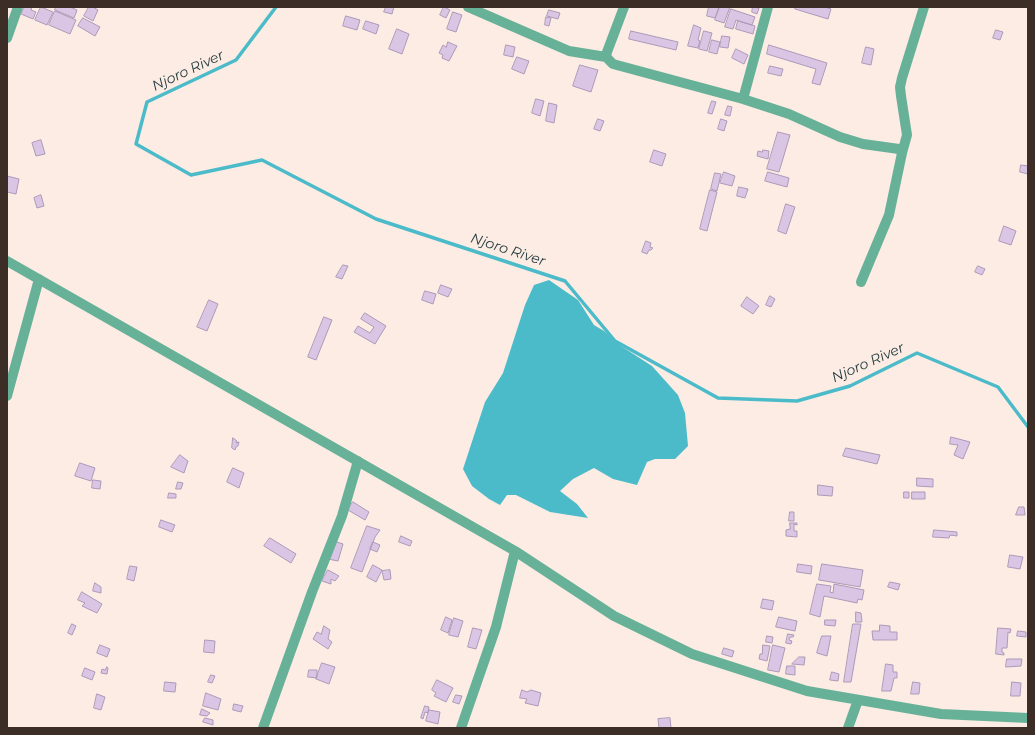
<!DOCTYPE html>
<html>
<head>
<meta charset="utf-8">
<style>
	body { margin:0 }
	#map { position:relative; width:1035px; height:735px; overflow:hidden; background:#fcece4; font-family:Montserrat,sans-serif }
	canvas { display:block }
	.frame { position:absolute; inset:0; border:8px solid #3c2d27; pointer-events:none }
</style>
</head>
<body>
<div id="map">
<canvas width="1035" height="735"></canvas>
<div class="frame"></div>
</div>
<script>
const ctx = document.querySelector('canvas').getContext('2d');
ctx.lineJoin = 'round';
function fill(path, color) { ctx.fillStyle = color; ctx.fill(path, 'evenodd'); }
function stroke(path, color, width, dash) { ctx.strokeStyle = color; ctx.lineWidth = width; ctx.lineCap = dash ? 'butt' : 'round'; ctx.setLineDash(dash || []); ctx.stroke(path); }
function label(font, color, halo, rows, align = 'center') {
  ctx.font = font + ' Montserrat,sans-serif'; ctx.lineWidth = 3; ctx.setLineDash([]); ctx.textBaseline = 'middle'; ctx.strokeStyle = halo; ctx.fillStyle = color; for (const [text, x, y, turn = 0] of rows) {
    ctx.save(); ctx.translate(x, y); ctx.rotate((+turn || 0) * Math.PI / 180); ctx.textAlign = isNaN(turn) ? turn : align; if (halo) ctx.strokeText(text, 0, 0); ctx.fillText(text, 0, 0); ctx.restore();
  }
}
fill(new Path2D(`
	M549 280 578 300 594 325 604 331 621 346 652 366 678 395 685 413 688 446 675 459H655L647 462 637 485 613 479 594 468 573 479 560 491 577 504 588 518 550 512 516 495H507L500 505 489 499 472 486 463 469 485 402 503 373 525 305 534 285Z`), '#4cbbc9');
stroke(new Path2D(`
	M276 7 236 60 147 102 136 144 191 175 262 160 376 219 565 281 615 341 718 398 797 401 850 386 917 353 998 387 1028 427`), '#4cbbc9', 3.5);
const building = new Path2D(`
	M25 7H32L31 10 36 12 33 19 21 14Z
	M41 7 53 12 47 25 35 20Z
	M56 7H70L77 10 74 18 55 10Z
	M89 7H93L98 10 93 21 84 16Z
	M386 7H394L392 14 384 12Z
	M444 7 450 10 446 18 440 15Z
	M709 7H719L715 18 707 16Z
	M720 7H730L724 23 715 20Z
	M753 7 759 8 757 14 752 12Z
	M796 7H825L831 9 828 19 795 9Z
	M731 9 755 17 752 25 736 20 733 29 725 27Z
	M549 10 560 13 558 19 547 16Z
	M55 11 76 20 70 34 49 25Z
	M453 12 462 15 456 32 447 29Z
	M346 16 360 20 357 30 343 26Z
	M546 17 551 18 549 26 545 25Z
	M83 18 100 27 95 36 78 26Z
	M366 21 379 25 376 34 363 29Z
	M738 21 755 26 753 34 736 29Z
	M694 25 701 28 698 40 700 41 698 48 688 46Z
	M397 29 409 34 402 54 389 49Z
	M996 30 1003 32 1000 40 993 38Z
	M631 31 678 42 676 50 629 39Z
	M704 31 712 33 707 51 699 49Z
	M722 36 730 37 728 48 720 47Z
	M712 40 720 42 717 54 709 52Z
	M448 42 457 46 449 61 442 58 443 55 439 53 443 45 446 47Z
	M506 45 515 47 513 57 504 55Z
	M769 45 827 63 820 85 812 83 816 69 767 54Z
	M866 47 874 49 871 65 862 63Z
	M736 49 748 55 744 64 732 58Z
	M517 57 529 61 524 74 512 69Z
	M580 65 598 70 591 92 573 86Z
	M770 66 783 69 781 76 768 73Z
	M536 99 544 101 540 116 532 113Z
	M712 101 716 102 712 114 708 113Z
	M549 103 557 105 554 123 546 121Z
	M728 106 732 107 730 116 725 115Z
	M598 119 604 121 600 131 594 129Z
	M721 119 727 121 724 131 718 129Z
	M778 132 790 135 779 172 767 169Z
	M41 140 45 154 36 156 32 143Z
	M654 150 666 154 662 166 650 162Z
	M763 150 769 151 768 159 757 156 758 151 762 152Z
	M1021 165 1028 166V174L1020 172Z
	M724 172 735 176 732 186 720 183Z
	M768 172 789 178 787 187 765 181Z
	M715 173 721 174 717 191 711 189Z
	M7 176 19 179 16 194 7 192Z
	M739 187 748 189 745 198 737 196Z
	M710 190 717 192 707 231 700 229Z
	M41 195 44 206 37 208 34 198Z
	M786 204 795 207 786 234 778 231Z
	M1004 226 1016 231 1011 245 999 241Z
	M646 241 651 243 650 247 653 248 651 250H649L647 254 642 252Z
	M343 265 348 266 342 279 336 277Z
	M978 266 985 269 982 275 975 272Z
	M441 285 452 289 448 297 438 293Z
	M425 291 436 294 433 304 422 300Z
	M770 296 775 299 771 307 766 305Z
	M747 297 759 306 753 314 741 306Z
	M209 300 218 304 207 331 197 327Z
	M365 313 386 326 375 344 354 332 358 326 370 333 374 327 361 319Z
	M324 317 332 320 316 360 308 357Z
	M951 437 970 442 963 459 954 455 958 445 950 444Z
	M233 438 237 441 236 443 239 442 238 446 236 447 235 450 232 448Z
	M846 448 880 455 877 464 843 456Z
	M180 455 188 461 184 473 171 467Z
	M80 463 95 468 91 481 75 476Z
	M233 468 244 473 239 488 227 482Z
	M917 478 933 479V487L917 486Z
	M93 480 101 481 100 489 92 488Z
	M178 482 183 483 181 489H176Z
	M818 485 833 487 832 496 818 495Z
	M904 492H909V498H904Z
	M912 492H925V499H912Z
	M169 493 176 494V498H168Z
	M353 502 369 512 365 520 348 510Z
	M1019 507H1024L1025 515H1016Z
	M790 512H794V521H789Z
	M161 520 175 525 172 532 159 527Z
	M790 523H797V525L794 524V531H797V537L786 536V530L790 529Z
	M367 526 380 530 375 537 362 572 351 568Z
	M934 530 957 532V536L950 535 949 538 933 537Z
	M401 536 412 541 410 546 399 542Z
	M270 538 296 554 291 563 264 546Z
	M334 541 343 544 338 561 328 559Z
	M373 542 380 545 377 552 370 549Z
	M1010 555 1023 557 1020 569 1008 567Z
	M798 564 812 566 811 574 797 572Z
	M822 564 863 570 860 587 819 580Z
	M373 565 382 570 376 582 367 577Z
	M130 566 137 567 134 581 127 579Z
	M328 570 339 576 335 581 331 579V584L322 581Z
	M390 570 391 579 384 580 382 571Z
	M890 582 900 584 898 590 888 587Z
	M95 583 101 587V593L93 591Z
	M817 584 831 586 830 592 833 593 834 584 864 590 862 600 858 599 857 603 824 596 820 617 810 614Z
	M82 592 102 604 97 613 82 606 85 603 78 600Z
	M763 599 774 601 772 610 761 608Z
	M856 612 861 613 862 622H856Z
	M446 617 452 620 448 633 441 630Z
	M779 617 797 621 795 631 776 627Z
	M454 618 463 621 458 637 449 635Z
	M825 620H836L835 626 825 625Z
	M72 624 76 626 72 635 68 633Z
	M853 624H861L851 682H844Z
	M880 625 890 626V632H897V640H873L872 631H879Z
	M324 626 330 630 328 639 332 642 328 649 313 639 317 632 321 634Z
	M473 628 482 630 476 649 468 647Z
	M998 628 1011 629 1010 633 1008 632 1007 648H1002V652L1004 653V655L996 654Z
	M1018 631 1026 632V637L1017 636Z
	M788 634 794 635 793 637H790L789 640 792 641 791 644 786 643Z
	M767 636 773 637 772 643 766 642Z
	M822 636H831L827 656 817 653Z
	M205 640 215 641 214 653 204 652Z
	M100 645 110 649 107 657 97 653Z
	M763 645 770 646 767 661 759 659 760 654H762Z
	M773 645 785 648 779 672 768 670Z
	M724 648 734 651 732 657 722 654Z
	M799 657H805L804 665 792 664Z
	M1007 659H1022L1021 666 1006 667Z
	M322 663 335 667 329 684 316 679Z
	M886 664 893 665V672H897V678H894L891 691H882Z
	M787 666H795V675L786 674Z
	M107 667 108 668 107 674 101 673 102 669 105 670Z
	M85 668 95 672 92 680 82 676Z
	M309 670H317V678L308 677Z
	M832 672 839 674 838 681 830 680Z
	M211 675 215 676 212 683 208 682Z
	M437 680 453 688 446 702 434 696 436 693 432 690Z
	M165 682 176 683 175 692 164 691Z
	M913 682 920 683 919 694H911Z
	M1012 682 1021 683 1020 696H1011Z
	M522 690 527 692 531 690 541 693 538 706 525 703 527 699 520 698Z
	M206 693 221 699 218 710 203 706Z
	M97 694 105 697 101 710 94 708Z
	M456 695 462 696 459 704 453 702Z
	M234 704 243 706 241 712 233 710Z
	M425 706 429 707 428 713 425 712 423 719 421 718Z
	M202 709 210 713 207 716 200 715Z
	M429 710 440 712 438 724 426 721Z
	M205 718 213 720V725L203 722Z
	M670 718 671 728H659L658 719Z`);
fill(building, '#dac5e5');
stroke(building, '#ad99b8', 1);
stroke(new Path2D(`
	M468 7 569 51 606 57
	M624 7 607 52 606 57 613 64 743 99 789 114 840 137 863 144 899 149 902 153
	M7 38 18 7
	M743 99 768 7
	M7 261 515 551 614 616 692 654 807 691 941 714 1028 718
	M861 282 889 215 902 153 907 135 901 96 900 87 902 78 924 7
	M7 396 39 279
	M263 728 312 592 342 516 358 461
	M461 728 496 627 515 551
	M848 728 858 700`), '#67b198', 10);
label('italic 14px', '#1e373a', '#fcece4', [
	["Njoro River",188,71,-25],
	["Njoro River",508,250,18],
	["Njoro River",868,363,-24]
]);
</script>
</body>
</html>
